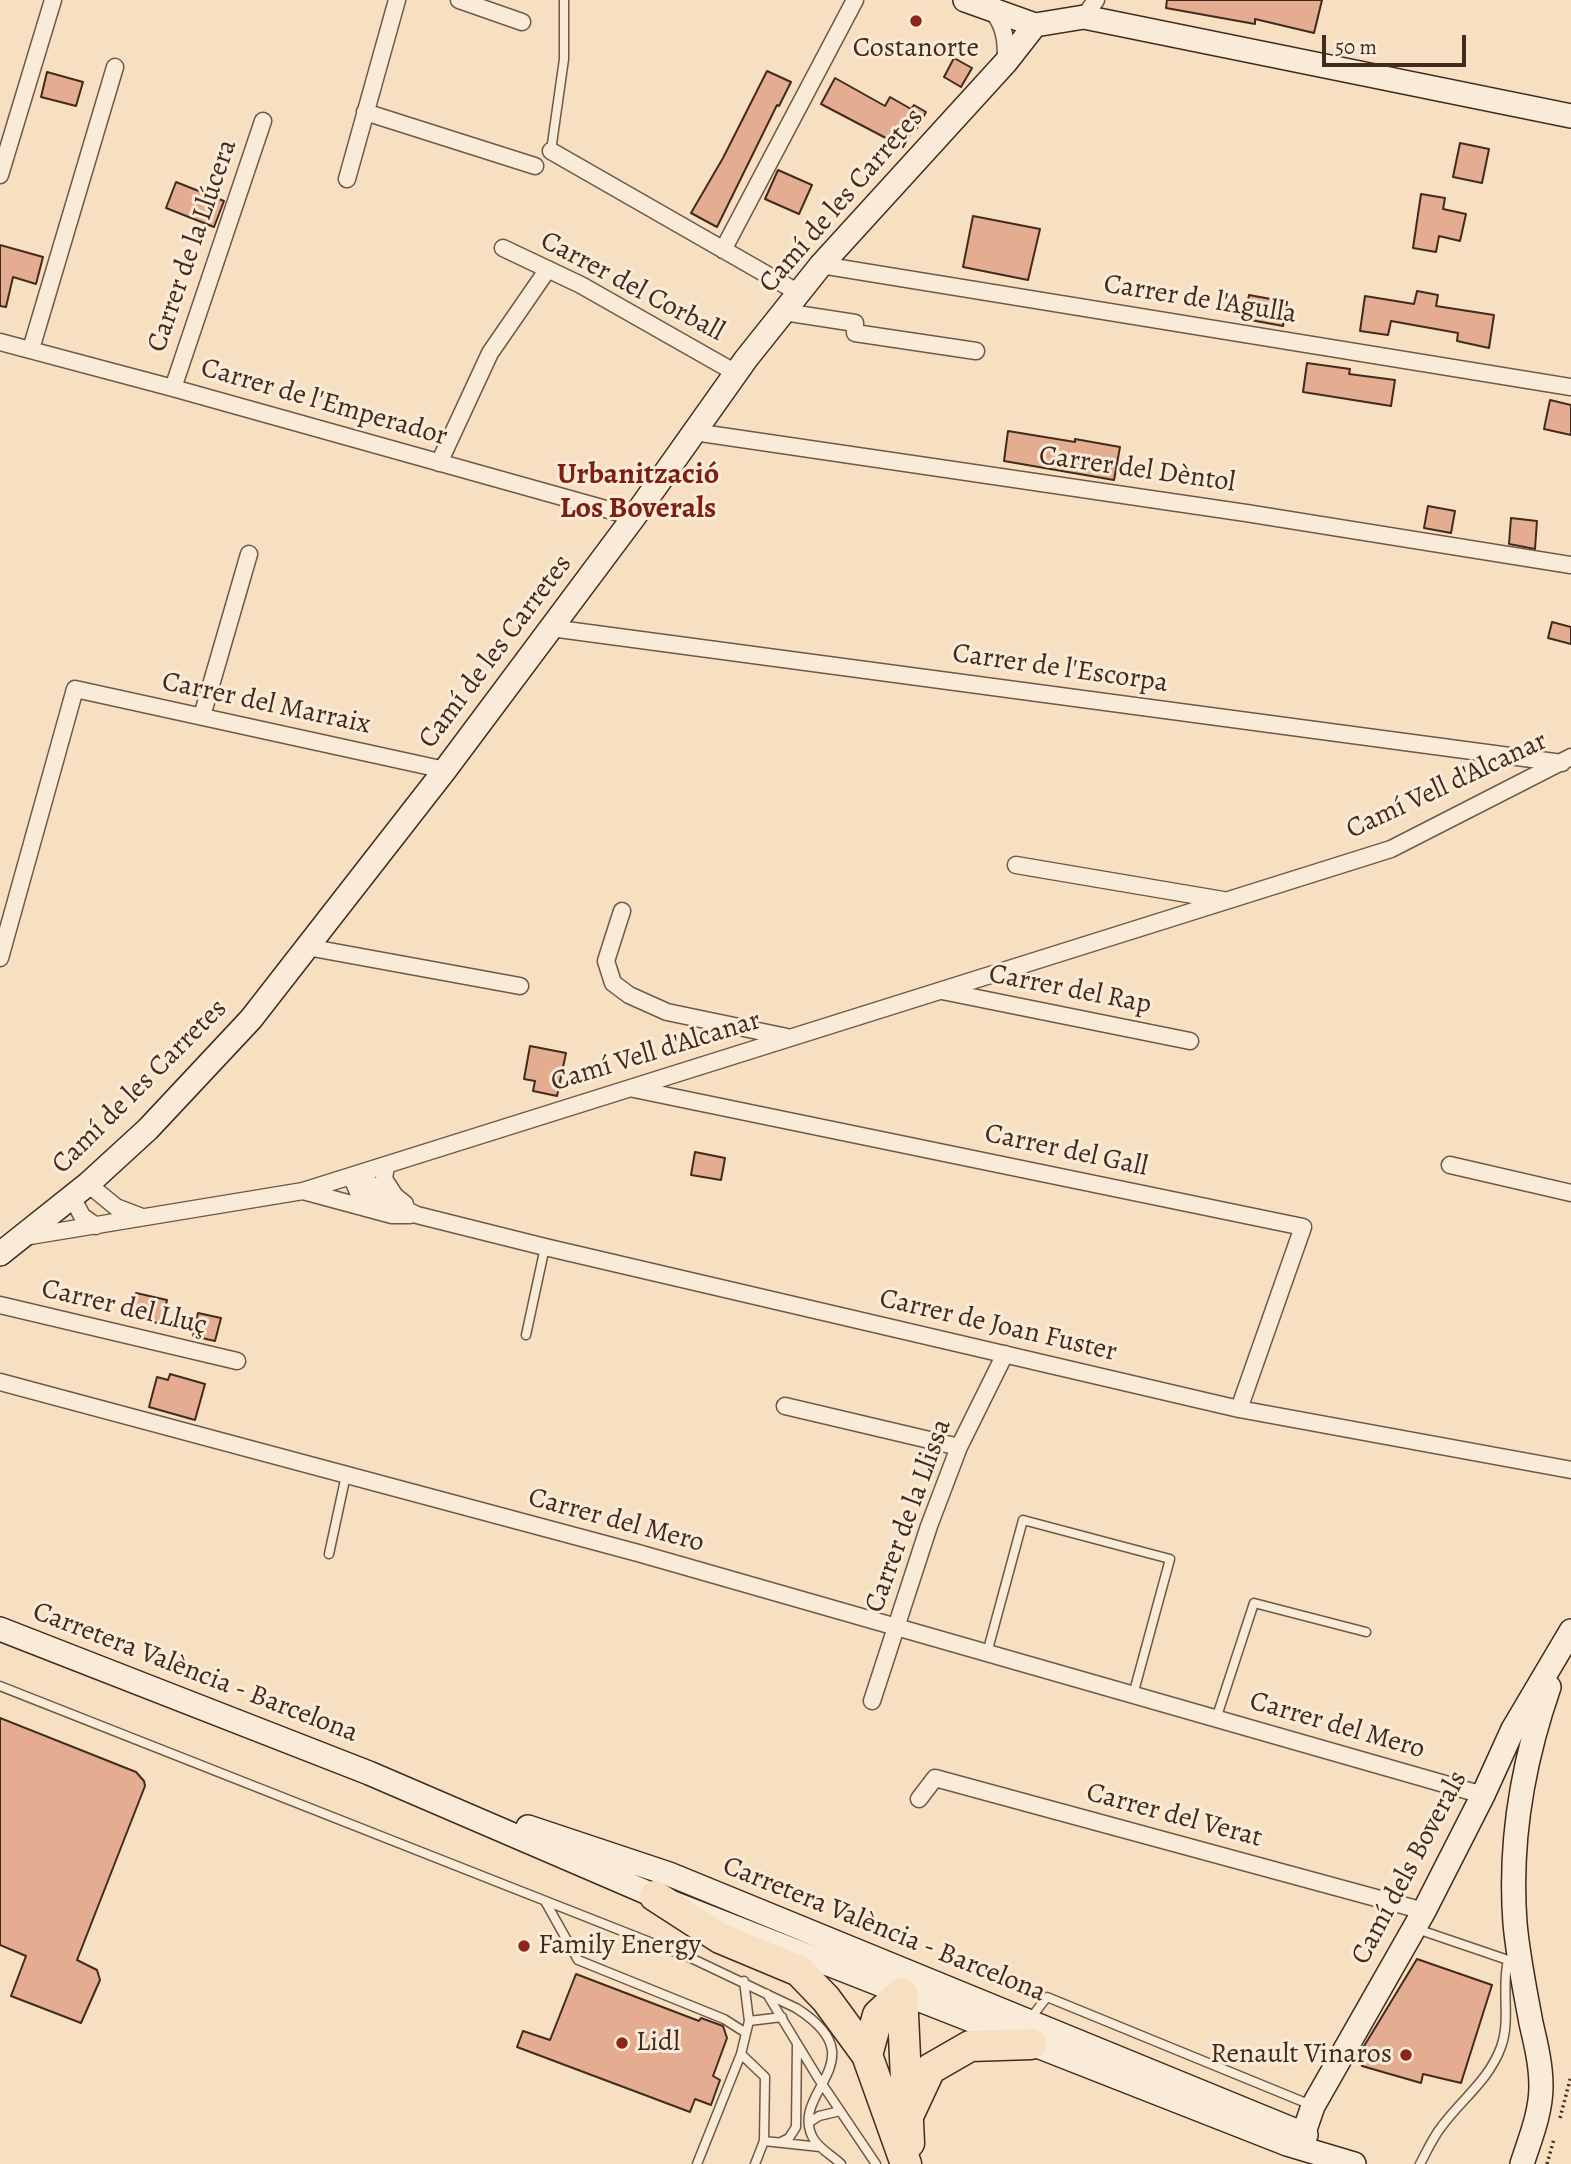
<!DOCTYPE html>
<html>
<head>
<meta charset="utf-8">
<style>
	body { margin:0 }
	#map { position:relative; width:1571px; height:2164px; overflow:hidden; background:#f6e0c1; font-family:Alegreya,serif }
	canvas { display:block }
	.scale { position:absolute; left:1322px; top:35px; width:144px; height:32px; box-sizing:border-box; border:4px solid #422a1e; border-top:0; padding-left:9px; font-size:21px; line-height:24px; white-space:nowrap; color:#422a1e; -webkit-text-stroke:5px #f9ebd7; paint-order:stroke }
</style>
</head>
<body>
<div id="map">
<canvas width="1571" height="2164"></canvas>
<div class="scale">50 m</div>
</div>
<script>
const ctx = document.querySelector('canvas').getContext('2d');
ctx.lineJoin = 'round';
function fill(path, color) { ctx.fillStyle = color; ctx.fill(path, 'evenodd'); }
function stroke(path, color, width, dash) { ctx.strokeStyle = color; ctx.lineWidth = width; ctx.lineCap = dash ? 'butt' : 'round'; ctx.setLineDash(dash || []); ctx.stroke(path); }
function label(font, color, halo, rows, align = 'center') {
  ctx.font = font + ' Alegreya,serif'; ctx.lineWidth = 6; ctx.setLineDash([]); ctx.textBaseline = 'middle'; ctx.strokeStyle = halo; ctx.fillStyle = color; for (const [text, x, y, turn = 0] of rows) {
    ctx.save(); ctx.translate(x, y); ctx.rotate((+turn || 0) * Math.PI / 180); ctx.textAlign = isNaN(turn) ? turn : align; if (halo) ctx.strokeText(text, 0, 0); ctx.fillText(text, 0, 0); ctx.restore();
  }
}
const building = new Path2D(`
	M1167 0H1322L1314 33 1255 19V24L1166 8Z
	M954 58 972 68 961 87 944 77Z
	M767 71 791 82 779 106 777 105 717 227 691 213 723 158Z
	M47 72 83 82 76 106 41 97Z
	M835 78 885 106 890 97 911 109 914 105 926 112 917 128 914 127 903 147 821 104Z
	M1460 143 1489 149 1482 183 1453 177Z
	M778 170 812 185 799 214 765 199Z
	M176 182 224 201 214 227 166 208Z
	M1421 194 1445 198 1443 209 1466 214 1460 241 1439 236 1436 252 1413 248Z
	M973 216 1040 229 1028 280 963 267Z
	M0 245 43 257 36 284 13 277 6 307 0 306Z
	M1417 291 1438 295 1436 306 1494 315 1489 348 1457 341 1458 333 1391 321 1388 335 1360 331 1365 296 1414 304Z
	M1249 295 1287 302 1283 326 1245 319Z
	M1307 363 1350 369 1349 374 1395 380 1391 406 1303 392Z
	M1550 400 1571 405V435L1544 429Z
	M1008 431 1075 442V439L1120 447 1114 480 1004 461Z
	M1428 506 1455 511 1451 533 1424 528Z
	M1511 518 1537 521 1535 549 1509 544Z
	M1552 622 1571 627V644L1548 638Z
	M530 1046 566 1053 557 1096 533 1091 535 1081 524 1079Z
	M695 1152 725 1158 721 1180 691 1175Z
	M136 1293 167 1300 161 1324 130 1316Z
	M198 1313 221 1318 215 1341 193 1336Z
	M170 1374 205 1384 195 1420 149 1407 157 1377 168 1380Z
	M0 1718 136 1772 144 1781 145 1786 77 1960 97 1970 100 1980 81 2023 11 1996 26 1956 0 1945Z
	M1417 1959 1492 1985 1461 2083 1423 2074 1421 2083 1362 2066 1358 2056Z
	M576 1974 699 2021 701 2018 723 2026 727 2038 713 2076 720 2080 711 2105 695 2099 690 2112 517 2047 523 2031 550 2040Z`);
fill(building, '#e4ad92');
stroke(building, '#422a1e', 2);
const lane = new Path2D(`
	M551 151 564 59V0
	M526 1335 545 1247
	M329 1554 346 1475
	M987 1653 1023 1520 1170 1559 1133 1695
	M0 1686 693 1959 796 2008C880 2061 788 2091 813 2138 819 2149 832 2155 841 2164
	M1216 1719 1254 1603 1366 1632
	M545 1901 578 1960 724 2019 746 2033
	M1417 1929 1508 1960
	M767 1994 818 2078 876 2164
	M1030 2019 1047 1997 1311 2105
	M749 2021 782 2017
	M741 2054 765 2077 764 2141 820 2147
	M810 2122 819 2116 840 2111
	M781 2142 789 2138 796 2127 797 2044
	M697 2164 741 2054 749 2021 744 1981
	M755 2164 764 2141
	M1420 2164C1427 2151 1433 2137 1442 2126 1462 2099 1489 2080 1501 2047 1511 2020 1501 1989 1508 1960H1516`);
const street = new Path2D(`
	M459 0 522 22
	M993 12C1006 28 1006 43 1006 62
	M1084 17 1096 0
	M365 112 535 166
	M551 151 799 293
	M0 175 53 0
	M347 179 397 0
	M503 248 581 285 736 373
	M723 250 855 0
	M821 265 1571 387
	M784 312 855 323V333L976 351
	M0 342 173 388 634 517
	M31 349 115 67
	M173 388 263 121
	M694 432 1246 513 1571 565
	M439 463 490 353 548 269
	M551 628 1562 763
	M202 716 249 554
	M1016 865 1223 900
	M622 911 606 961 613 983 629 995 667 1012 787 1037
	M307 947 520 986
	M0 958 75 689 445 770
	M942 991 1190 1041
	M634 1089 1303 1227 1239 1409
	M386 1165 384 1179 395 1196 405 1204
	M1450 1165 1571 1193
	M360 1173 384 1199 417 1215 545 1247 1239 1409 1571 1470
	M351 1176 358 1192 375 1210
	M88 1184 116 1207 142 1217
	M303 1191 392 1215H410
	M72 1197 82 1216 96 1226
	M24 1237 303 1191 1391 849 1571 757
	M0 1305 237 1361
	M0 1382 638 1553 1483 1795
	M785 1406 959 1447
	M872 1701 929 1526 959 1447 1005 1354
	M919 1799 935 1778 1424 1911`);
const secondary = new Path2D(`
	M965 0 1035 25 1084 17 1571 116
	M0 1254 88 1184 148 1129 251 1019 445 770 634 517 746 359 821 265 1006 62 1035 25
	M0 1629 369 1773 655 1896 1287 2144 1354 2164
	M528 1827 669 1874 1306 2135
	M1299 2147 1313 2106 1424 1911 1483 1795 1513 1729 1571 1631
	M1522 2164C1530 2139 1541 2113 1541 2086 1541 2065 1536 2044 1531 2023 1525 1990 1518 1957 1515 1923 1509 1843 1523 1762 1549 1687`);
const highway = new Path2D(`
	M655 1896 720 1938 799 1971 826 1999 867 2055 906 2164
	M902 1993 909 2143
	M867 2055 878 2015 902 1993
	M909 2114 930 2069 970 2046 1031 2044`);
stroke(lane, '#6f5847', 11);
stroke(street, '#6f5847', 19);
stroke(secondary, '#422a1e', 26);
stroke(highway, '#422a1e', 33);
stroke(new Path2D(`
	M1560 2118 1571 2076
	M1547 2164 1554 2139`), '#422a1e', 3.5, [2, 3.5]);
stroke(lane, '#f9ebd7', 8);
stroke(street, '#f9ebd7', 16);
stroke(secondary, '#f9ebd7', 23);
stroke(highway, '#f6e0c1', 30);
for (const [x, y, r, color] of [
	[916,21,7,"#8f2418"],
	[524,1946,7,"#8f2418"],
	[622,2043,7,"#8f2418"],
	[1406,2055,7,"#8f2418"]
]) { const dot = new Path2D(); dot.arc(x, y, r, 0, 2 * Math.PI); ctx.fillStyle = color; ctx.fill(dot); stroke(dot, '#f9ebd7', 2.5); }
label('28px', '#422a1e', '#f9ebd7', [
	["Costanorte",916,49,"center"],
	["Family Energy",538,1946],
	["Lidl",636,2043],
	["Renault Vinaros",1392,2055,"right"]
], 'left');
label('28px', '#422a1e', '#f9ebd7', [
	["Camí de les Carretes",842,201,-49],
	["Carrer de la Llúcera",193,246,-71],
	["Carrer del Corball",632,287,28],
	["Carrer de l'Agulla",1200,300,9],
	["Carrer de l'Emperador",324,403,16],
	["Carrer del Dèntol",1137,470,8],
	["Camí de les Carretes",496,652,-53],
	["Carrer de l'Escorpa",1060,669,8],
	["Carrer del Marraix",266,704,12],
	["Camí Vell d'Alcanar",1447,786,-25],
	["Carrer del Rap",1070,990,11],
	["Camí Vell d'Alcanar",656,1052,-17],
	["Camí de les Carretes",140,1087,-45],
	["Carrer del Gall",1066,1151,12],
	["Carrer del Lluç",124,1308,13],
	["Carrer de Joan Fuster",998,1326,13],
	["Carrer de la Llissa",909,1516,-70],
	["Carrer del Mero",616,1521,15],
	["Carretera València - Barcelona",195,1673,21],
	["Carrer del Mero",1337,1726,16],
	["Carrer del Verat",1174,1816,15],
	["Camí dels Boverals",1410,1868,-62],
	["Carretera València - Barcelona",884,1930,22]
]);
label('bold 30px', '#7a1f14', '#f9ebd7', [
	["Urbanització",638,476],
	["Los Boverals",638,510]
]);
</script>
</body>
</html>
